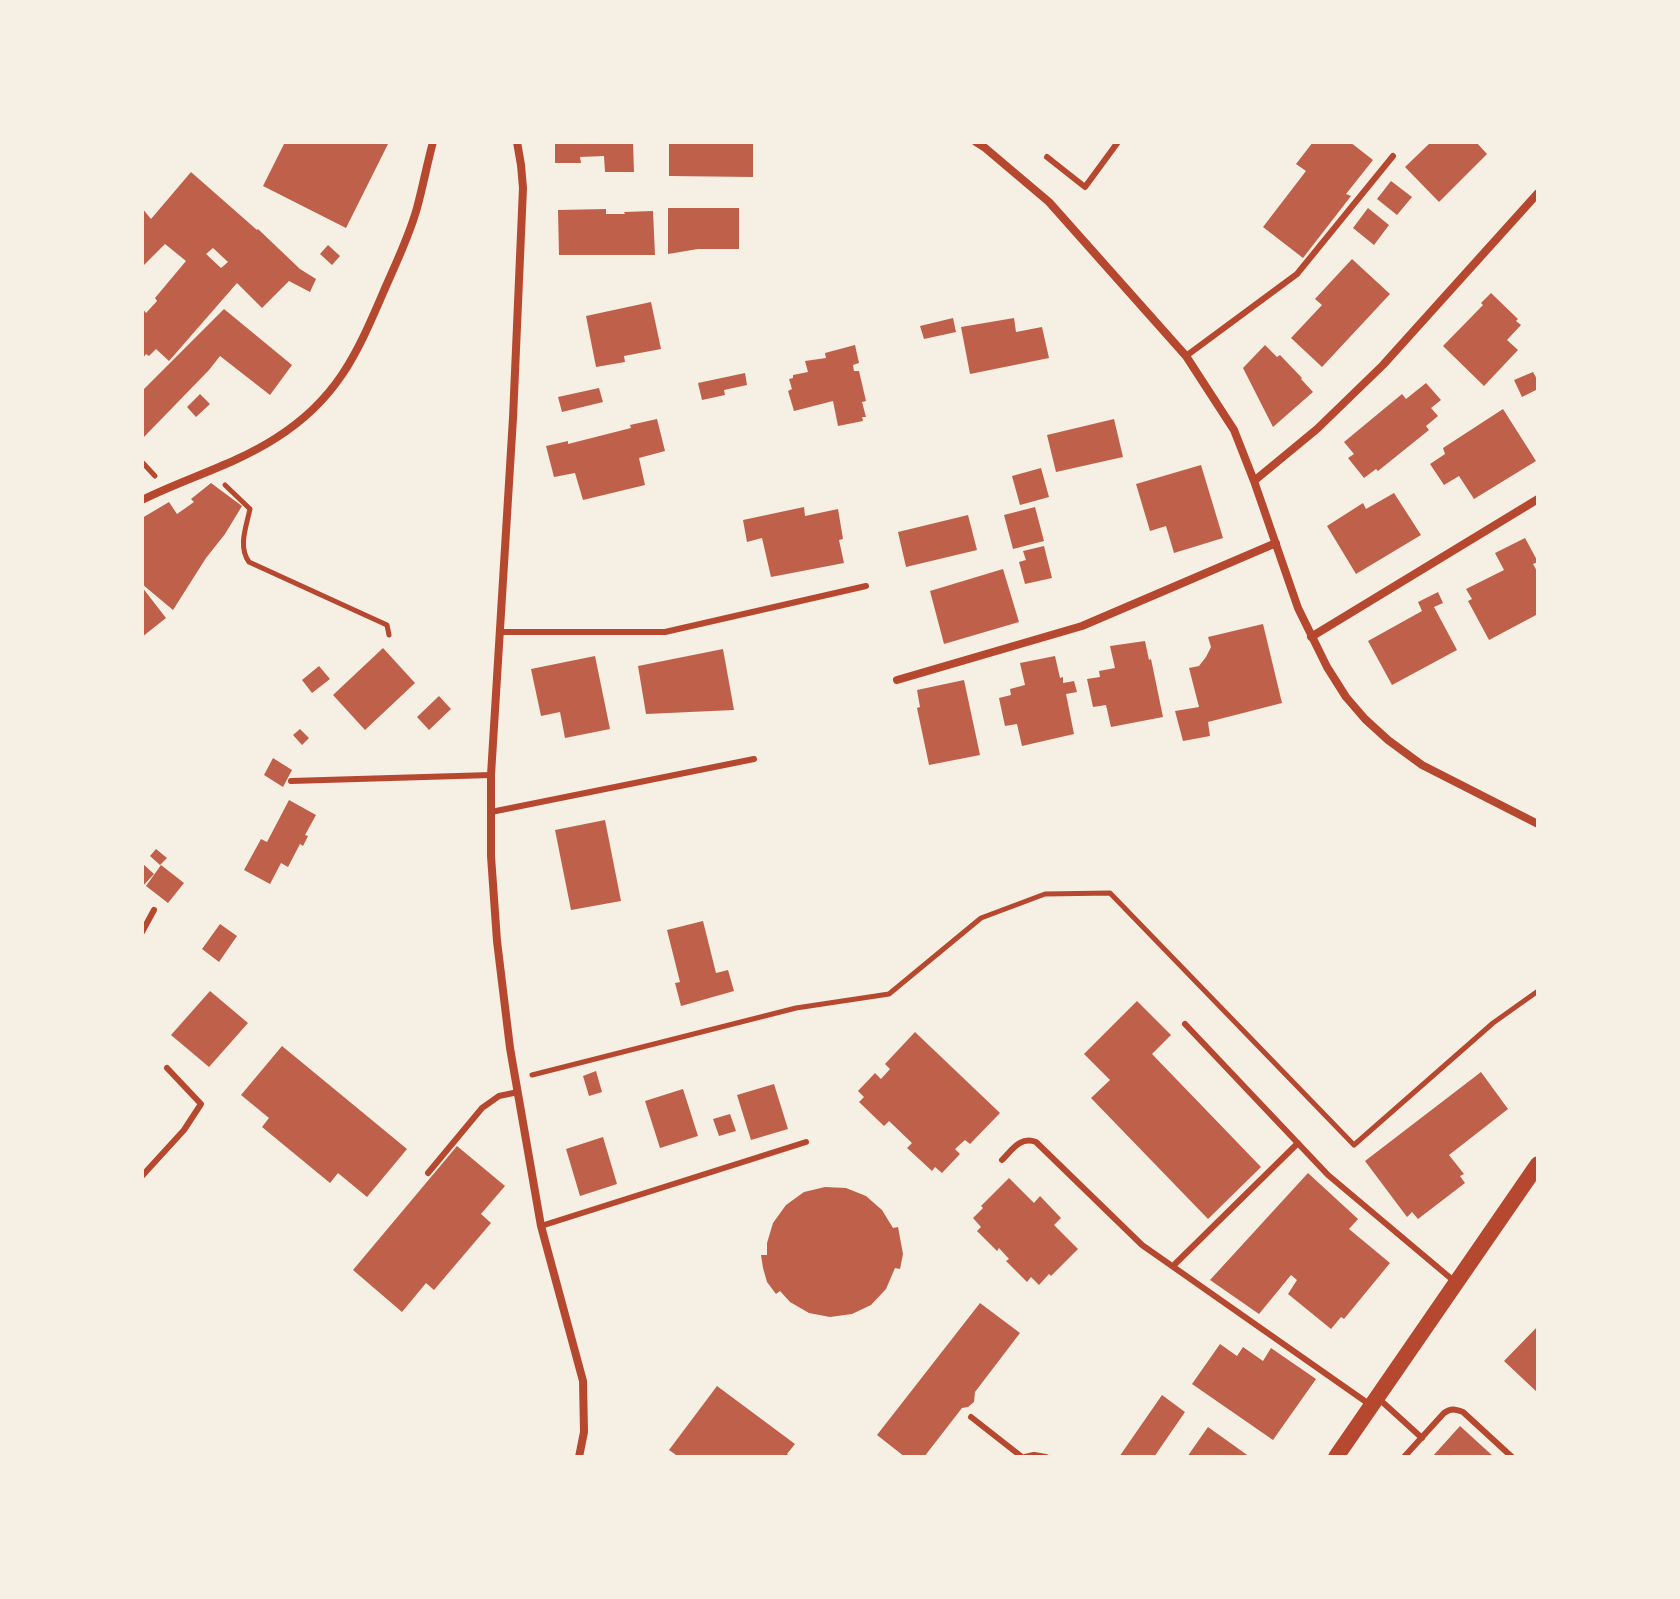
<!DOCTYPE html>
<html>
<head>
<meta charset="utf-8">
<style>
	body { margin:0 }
	#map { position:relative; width:1680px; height:1599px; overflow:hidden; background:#f6efe4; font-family:Jost,sans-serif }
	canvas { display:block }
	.frame { position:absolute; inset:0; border:144px solid #f6efe4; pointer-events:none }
</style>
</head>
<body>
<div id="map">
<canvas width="1680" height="1599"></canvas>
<div class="frame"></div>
</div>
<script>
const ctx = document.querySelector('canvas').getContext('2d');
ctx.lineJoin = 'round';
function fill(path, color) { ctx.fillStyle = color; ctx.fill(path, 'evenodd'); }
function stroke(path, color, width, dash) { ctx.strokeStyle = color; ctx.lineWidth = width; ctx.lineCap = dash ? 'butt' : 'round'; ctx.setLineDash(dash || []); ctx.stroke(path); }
fill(new Path2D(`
	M285 142H389L346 228 263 186Z
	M559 142H633L634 172H605L604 156 580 157 581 163H555V143Z
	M669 142H753V177L669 176Z
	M1313 142H1350L1373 160 1346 194 1351 196 1303 258 1263 227 1306 171 1296 164Z
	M1431 142H1476L1487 154 1439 202 1405 167Z
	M191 172 257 230 258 229 300 269 316 279 310 292 289 281 262 308 237 283 169 361 156 349 149 356 146 354 142 359V308L146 313 157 301 155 298 186 261 165 244 142 267V208L151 219ZM213 248 228 262 221 268 206 254Z
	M1391 181 1412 197 1397 215 1377 199Z
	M668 208H739V249H698L668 254Z
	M1368 208 1389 225 1374 245 1353 228Z
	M606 209V214H625L624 212 653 211 655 255H559L558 210Z
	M328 245 340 256 332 265 320 254Z
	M1352 259 1390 294 1322 367 1291 338 1322 305 1315 299Z
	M1491 293 1518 319 1516 321 1521 325 1507 340 1518 350 1484 386 1443 346 1483 305 1481 303Z
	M651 302 661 349 624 356 625 362 596 367 586 316Z
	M224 309 292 365 270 395 220 356 209 370 142 439V391Z
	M953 318 956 332 924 339 920 326Z
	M1014 318 1016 332 1042 327 1049 358 970 374 961 327Z
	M855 345 859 363 853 365 854 371H859L866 401 862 402 866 417H862L863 421 838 426 833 401 794 411 788 391 792 389 789 379 793 378V375L808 372 805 361 826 358 825 353Z
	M1265 345 1277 357 1280 355 1302 378 1301 379 1313 392 1273 427 1243 368Z
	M1533 372 1538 381V389L1522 397 1514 380Z
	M745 373 747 385 724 390 725 395 702 400 698 383Z
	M1426 383 1441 400 1431 408 1438 416 1426 426 1429 430 1378 471 1376 469 1364 478 1348 458 1354 454 1344 442 1402 394 1406 399Z
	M599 388 603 402 562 412 558 397Z
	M200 394 210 404 196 417 187 407Z
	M1503 409 1536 461 1474 499 1459 476 1444 485 1430 464 1445 454 1443 448Z
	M657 419 665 451 639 458 645 485 583 500 575 473 554 477 546 446 568 441V444L631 428 630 425Z
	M1114 419 1123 457 1056 472 1047 435Z
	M1201 465 1223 538 1174 553 1166 526 1150 531 1136 484Z
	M1041 468 1049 497 1020 505 1012 476Z
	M211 483 242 506 225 534 206 558 173 610 142 584V518L169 502 177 514 194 502 191 499Z
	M1394 493 1421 535 1356 574 1327 526 1363 503 1366 509Z
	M804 507 805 516 838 509 843 539 839 540 844 563 771 577 762 538 747 542 743 520Z
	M1035 507 1044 541 1013 549 1004 515Z
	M968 515 977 550 906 567 898 532Z
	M1525 538 1538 562 1533 564 1538 573V614L1489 640 1468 601 1472 599 1466 589 1504 570 1495 553Z
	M1044 546 1052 578 1025 584 1019 562 1026 560 1023 551Z
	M1003 569 1019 622 944 644 930 591Z
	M142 587 166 618 142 637Z
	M1438 592 1443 603 1434 607 1457 650 1392 685 1368 641 1422 611 1418 602Z
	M1263 624 1282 703 1208 722 1210 736 1183 741 1175 711 1199 707 1189 668 1199 666 1206 657 1211 647 1208 637Z
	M1145 641 1149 660 1151 659 1163 717 1111 727 1106 705 1093 707 1087 679 1100 677 1099 671 1115 668 1110 646Z
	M383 648 415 683 365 730 333 695Z
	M723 649 734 710 646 714 638 666Z
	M595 656 610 729 565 738 560 712 541 716 531 669Z
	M1055 656 1060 678 1063 677V683L1074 681 1077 692 1066 694 1074 734 1022 746 1017 724 1005 726 999 698 1011 695 1010 689 1025 685 1020 663Z
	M319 666 330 679 312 693 302 680Z
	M964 680 980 755 929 765 917 708 920 707 917 690Z
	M439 696 451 709 429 730 417 717Z
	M300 729 309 738 302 745 293 735Z
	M273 758 292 770 283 787 264 775Z
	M289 800 316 815 305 835 308 836 303 846 300 844 288 867 281 863 270 884 244 870 261 839 267 842Z
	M605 820 621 901 571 910 555 830Z
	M156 849 167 858 160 865 150 856Z
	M142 863 154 874 142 887Z
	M161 865 184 883 168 903 146 886Z
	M703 921 716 973 728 970 734 991 681 1006 675 983 680 982 667 930Z
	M220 924 237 936 219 962 202 949Z
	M210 991 248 1023 209 1067 171 1035Z
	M1137 1001 1171 1035 1152 1054 1261 1167 1208 1219 1091 1098 1110 1080 1084 1054Z
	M915 1032 1000 1113 970 1144 965 1140 955 1149 960 1154 942 1173 935 1167 932 1171 907 1148 912 1143 889 1121 884 1126 859 1102 864 1097 858 1091 875 1073 881 1079 890 1069 885 1064Z
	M282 1046 407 1149 367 1197 338 1173 330 1183 262 1127 269 1118 241 1095Z
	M596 1071 602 1092 589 1096 583 1076Z
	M1481 1072 1508 1109 1449 1155 1464 1174 1460 1176 1465 1183 1418 1219 1412 1212 1407 1217 1365 1161Z
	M774 1084 788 1129 751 1140 737 1095Z
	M683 1089 698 1136 660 1148 645 1101Z
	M730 1114 736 1131 719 1136 713 1119Z
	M603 1137 617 1184 580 1196 566 1149Z
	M457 1146 505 1186 481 1214 491 1223 434 1290 426 1283 402 1312 353 1270Z
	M1308 1173 1358 1219 1349 1229 1390 1263 1344 1319 1341 1317 1331 1329 1288 1294 1297 1280 1291 1275 1259 1314 1210 1280Z
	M1009 1178 1034 1203 1040 1196 1061 1218 1054 1225 1078 1249 1051 1276 1049 1274 1039 1285 1031 1277 1027 1282 1006 1261 1009 1259 999 1248 997 1251 977 1231 981 1227 973 1218 983 1208 981 1206Z
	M825 1187 846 1188 866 1196 882 1210 893 1228 898 1227 903 1254 900 1269 895 1268 886 1289 871 1305 852 1314 830 1317 809 1313 790 1302 780 1291 776 1294 767 1282 763 1268 761 1255H767V1243L773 1223 786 1205 804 1192Z
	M980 1303 1020 1333 975 1392 974 1402 968 1407 962 1408 924 1457H905L877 1435Z
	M1538 1326V1393L1504 1361Z
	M1220 1344 1237 1356 1243 1347 1263 1361 1271 1348 1316 1379 1273 1440 1192 1384Z
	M717 1386 795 1444 787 1454 790 1457H679L669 1450Z
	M1162 1395 1185 1412 1154 1457H1119Z
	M1460 1426 1494 1457H1432Z
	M1208 1427 1250 1457H1187Z`), '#bf614a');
stroke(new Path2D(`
	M142 462 155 476
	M225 485 250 509C246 527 238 547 249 562L387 625 389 635
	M532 1075 796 1008 889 994 981 918 1045 894 1110 893 1354 1145 1493 1023 1538 991`), '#b5482f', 5);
stroke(new Path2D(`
	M1047 157 1085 187 1118 142
	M1186 356 1297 274 1393 156
	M500 632H665L866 586
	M291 781 491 775
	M491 812 754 759
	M142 932 154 910
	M1185 1024 1328 1175 1454 1281
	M1002 1160C1012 1150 1020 1136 1036 1142L1142 1245 1369 1404
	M428 1173 482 1108 499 1096 518 1092
	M142 1176 184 1130 201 1104 167 1068
	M541 1226 806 1142
	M1173 1266 1298 1143
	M1378 1398 1422 1438
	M971 1417 1022 1457
	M1025 1457 1034 1455 1046 1457
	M1404 1457 1444 1413C1451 1408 1455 1409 1463 1412L1512 1457`), '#b5482f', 6);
stroke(new Path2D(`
	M517 142 521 165 523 188 513 418 491 775V856L497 941 510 1048 541 1226 583 1381 584 1432 579 1457
	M976 142 984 147 1049 202 1186 356 1234 430 1254 481 1298 608 1327 667 1346 697 1365 719 1388 740 1422 765 1538 824
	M1254 481 1317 429 1383 365 1538 193
	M142 500C186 478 234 465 276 438 336 400 356 356 383 293 395 265 409 237 417 208 423 186 427 164 433 142
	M1311 637 1538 499
	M897 680 1082 626 1276 543`), '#b5482f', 8);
stroke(new Path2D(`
	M1336 1457 1538 1164`), '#b5482f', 16);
</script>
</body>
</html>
